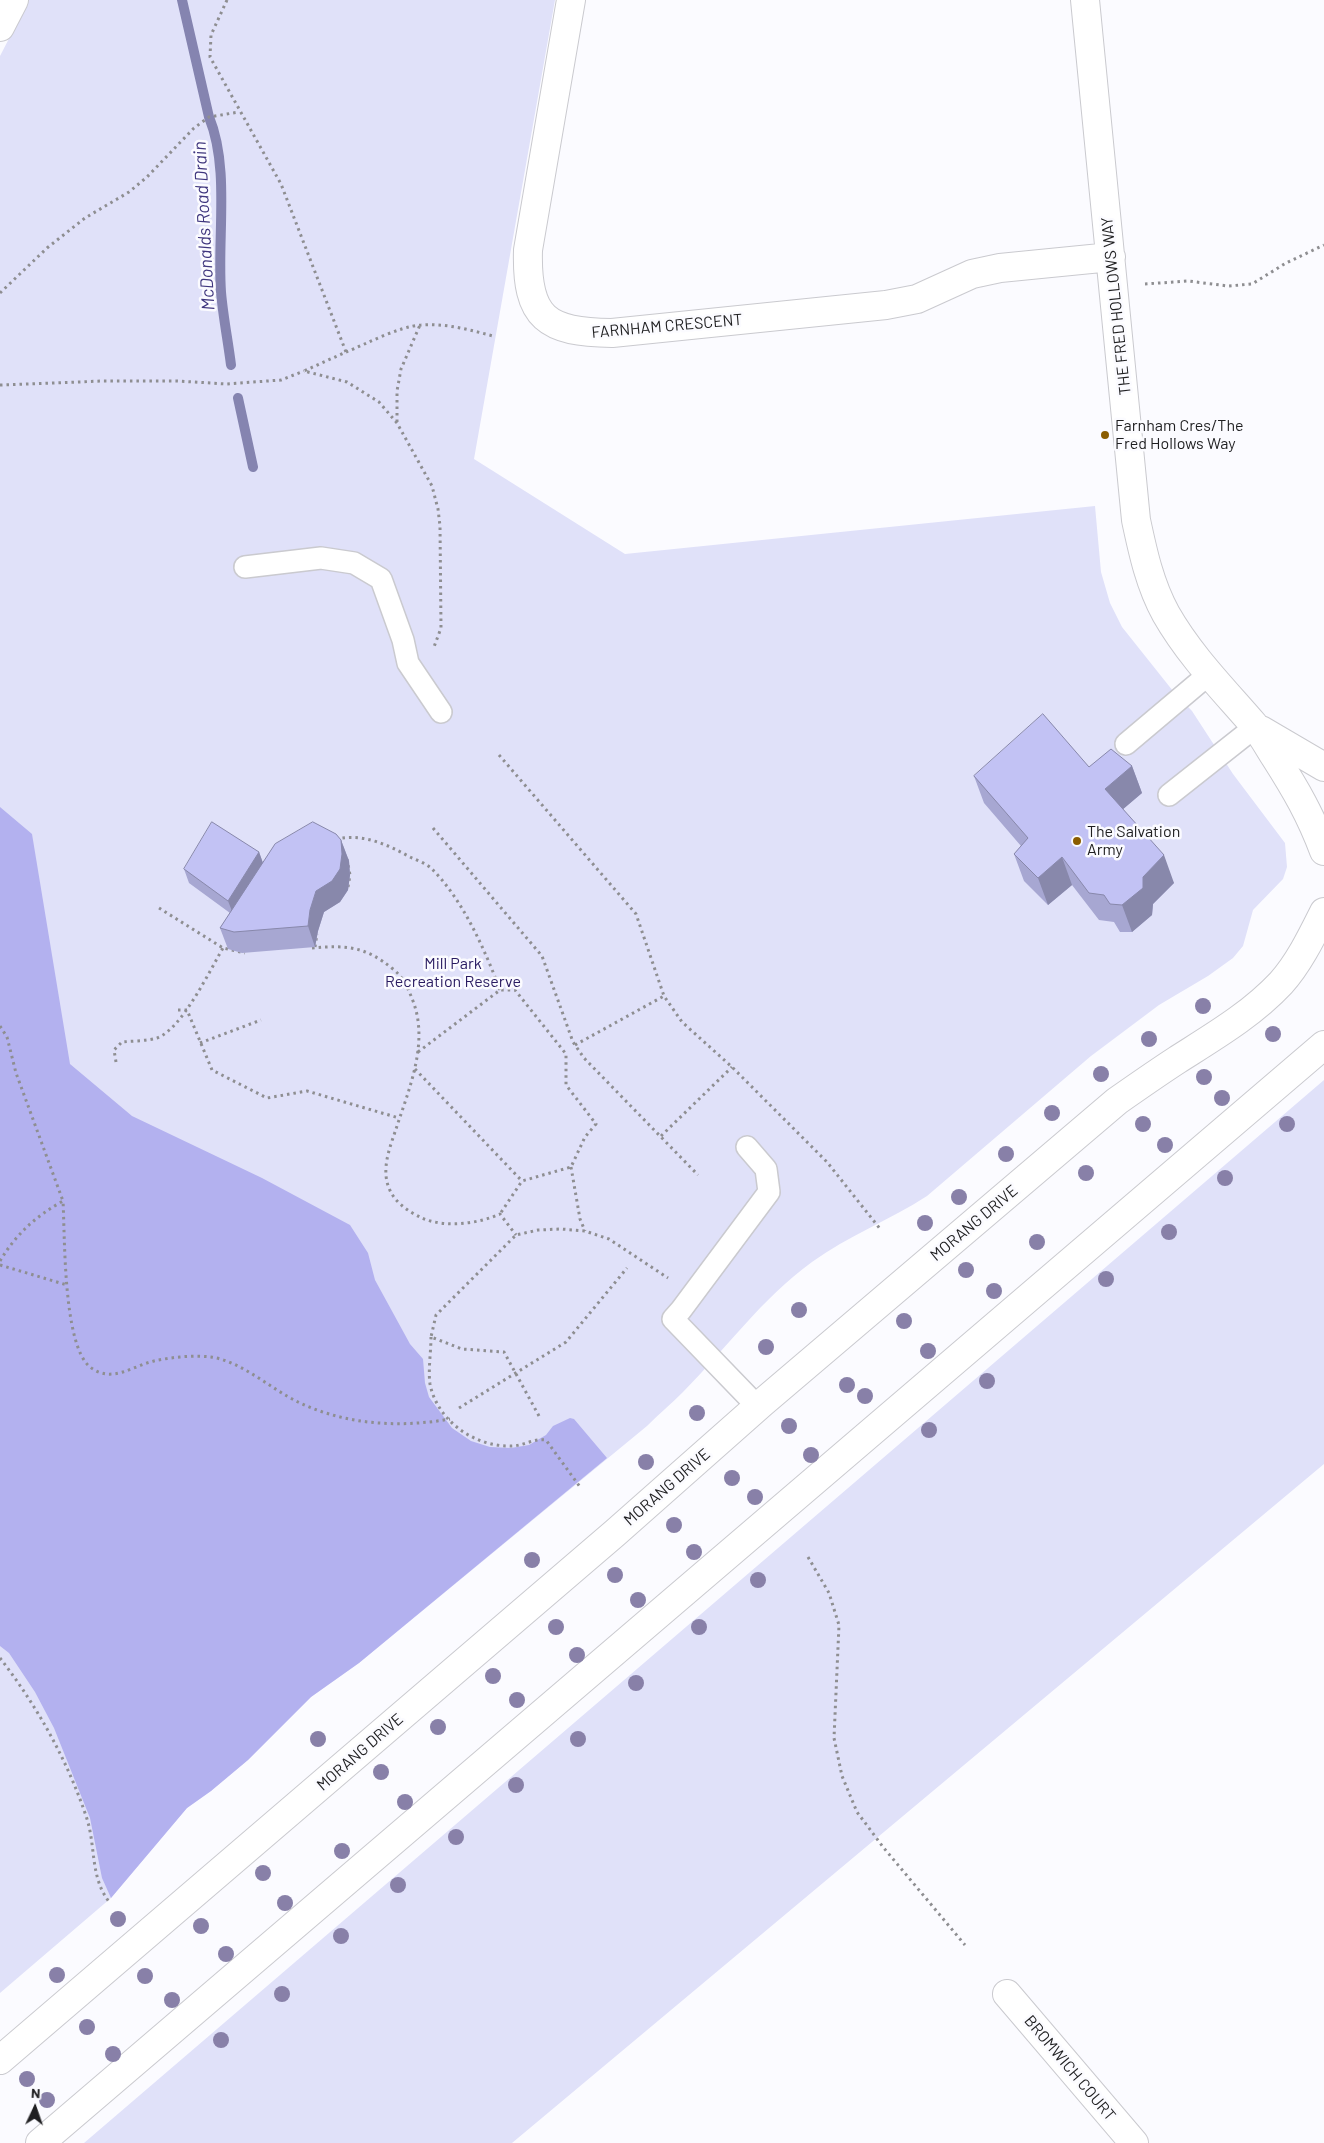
<!DOCTYPE html>
<html>
<head>
<meta charset="utf-8">
<style>
	body { margin:0 }
	#map { position:relative; width:1324px; height:2143px; overflow:hidden; background:#fbfbff; font-family:Barlow,sans-serif }
	canvas { display:block }
	.north { position:absolute; left:10px; top:2083px; width:50px; height:50px; -webkit-text-stroke:4px #fbfbff; paint-order:stroke; rotate:3deg; font-size:14px; font-weight:700; line-height:20px; text-align:center; color:#1f1f21 }
	.north::after { content:''; display:block; margin:auto; width:18px; height:22px; background:#1f1f21; clip-path:polygon(50% 0,100% 100%,50% 72%,0 100%) }
</style>
</head>
<body>
<div id="map">
<canvas width="1324" height="2143"></canvas>
<div class="north">N</div>
</div>
<script>
const ctx = document.querySelector('canvas').getContext('2d');
ctx.lineJoin = 'round';
function fill(path, color) { ctx.fillStyle = color; ctx.fill(path, 'evenodd'); }
function stroke(path, color, width, dash) { ctx.strokeStyle = color; ctx.lineWidth = width; ctx.lineCap = dash ? 'butt' : 'round'; ctx.setLineDash(dash || []); ctx.stroke(path); }
function label(font, color, halo, rows, align = 'center') {
  ctx.font = font + ' Barlow,sans-serif'; ctx.lineWidth = 5; ctx.setLineDash([]); ctx.textBaseline = 'middle'; ctx.strokeStyle = halo; ctx.fillStyle = color; for (const [text, x, y, turn = 0] of rows) {
    ctx.save(); ctx.translate(x, y); ctx.rotate((+turn || 0) * Math.PI / 180); ctx.textAlign = isNaN(turn) ? turn : align; if (halo) ctx.strokeText(text, 0, 0); ctx.fillText(text, 0, 0); ctx.restore();
  }
}
fill(new Path2D(`
	M29 0H555L474 459 625 554 1095 506 1101 572 1110 603 1122 627 1173 691 1192 711 1233 774 1285 843 1287 867 1283 879 1253 910 1243 946 1233 958 1208 976 1159 1005 1091 1056 927 1196C890 1220 848 1236 812 1262 762 1298 726 1349 683 1392 671 1404 659 1414 647 1426L359 1663 311 1697 248 1760 211 1791 187 1808 111 1898 0 1993V56Z
	M1324 1080V1464L512 2143H84Z`), '#e0e1f9');
fill(new Path2D(`
	M0 807 32 834 70 1064 132 1116 262 1178 350 1225 368 1253 375 1280 410 1344 423 1359 425 1383 429 1397 452 1428 471 1441 490 1447 511 1448 529 1445 546 1435 553 1426 570 1418 574 1419 607 1458 359 1663 311 1697 248 1760 211 1791 187 1808 111 1898 102 1878 90 1818 54 1728 35 1692 9 1653 0 1646Z`), '#b3b1ef');
stroke(new Path2D(`
	M182 0 209 117C230 168 217 237 221 292 223 316 228 341 231 365
	M238 398 253 467`), '#8584b0', 10);
const lane = new Path2D(`
	M245 567 321 558 354 563 381 579 403 640 408 663 441 712
	M1126 744 1209 674
	M1169 795 1255 727
	M747 1147 766 1169 769 1192 681 1310 673 1319 758 1407`);
const street = new Path2D(`
	M571 0 528 250C526 319 547 332 612 333L886 305 917 299 972 274 1000 268 1111 257
	M1085 0 1136 520C1143 553 1150 585 1166 614 1190 656 1223 689 1254 725 1262 735 1268 746 1275 757 1296 790 1310 814 1324 851
	M0 27 14 0
	M1261 730 1324 767
	M1007 1994 1134 2143`);
const secondary = new Path2D(`
	M0 2060 615 1533 762 1403 1117 1101C1137 1087 1157 1073 1177 1060 1213 1037 1251 1015 1281 983 1299 963 1312 936 1324 912
	M40 2143 1324 1045`);
stroke(lane, '#cacacf', 24);
stroke(street, '#cacacf', 30);
stroke(secondary, '#cacacf', 30);
stroke(new Path2D(`
	M227 0 211 35 210 57 281 184 346 352 304 371 347 382 379 402 397 423 432 486 438 509 440 526 441 628 434 647
	M1145 284 1188 281 1228 286 1252 284 1286 263 1324 245
	M0 293 47 248 85 218 129 192 147 177 194 128 209 117 239 112
	M346 352C366 344 400 326 421 325 446 323 470 330 493 336
	M0 385 103 381H177L227 384 281 380 304 371
	M397 422V391L401 369 420 325
	M499 755 636 914 664 996 682 1022 732 1067 827 1162 881 1230
	M433 828 542 956 573 1042 584 1058 698 1175
	M336 839C364 833 388 845 412 858 419 861 427 864 432 869 463 900 485 950 500 990
	M347 859 350 875 348 887
	M159 908 223 948 245 953
	M315 947 317 934
	M312 948C346 945 365 946 393 969 403 977 408 988 413 1001 429 1043 409 1089 396 1129 390 1147 381 1169 389 1188 394 1202 409 1212 422 1218 444 1228 478 1224 500 1214L516 1235
	M178 1010H187L212 1070 267 1098 307 1091 399 1118
	M0 1026 7 1037 16 1073 63 1201
	M200 1043 261 1020
	M575 1045 664 996
	M418 1052 500 990H515L566 1054V1085L596 1124 585 1137 571 1167 522 1181 500 1214
	M116 1062 114 1050 122 1042C133 1041 147 1041 157 1038 182 1029 210 970 223 948
	M415 1069 522 1181
	M661 1136 732 1067
	M571 1167 580 1219 585 1231
	M0 1261C16 1234 36 1216 63 1201 65 1237 63 1345 90 1367 112 1384 132 1366 154 1361 172 1357 193 1355 211 1357 241 1361 271 1389 298 1402 346 1425 399 1428 450 1419
	M0 1265 67 1285
	M431 1337C431 1352 428 1370 430 1384 437 1420 473 1446 509 1446 522 1447 533 1438 546 1440L580 1487
	M459 1408 566 1342 627 1268
	M539 1416 504 1352 462 1349 431 1337 436 1315 516 1235 538 1230 561 1229 585 1231 609 1239 668 1278
	M808 1557 829 1593 839 1625 834 1738 842 1776 857 1812 883 1847 965 1945
	M0 1658C37 1706 68 1761 87 1819 96 1848 90 1878 110 1903`), '#8e8e91', 3, [2.5, 4]);
stroke(lane, '#fff', 21);
stroke(street, '#fff', 28);
stroke(secondary, '#fff', 28);
ctx.fillStyle = '#8880a8';
for (const [x, y] of [
	[1203,1006],
	[1273,1034],
	[1149,1039],
	[1101,1074],
	[1204,1077],
	[1222,1098],
	[1052,1113],
	[1143,1124],
	[1287,1124],
	[1165,1145],
	[1006,1154],
	[1086,1173],
	[1225,1178],
	[959,1197],
	[925,1223],
	[1169,1232],
	[1037,1242],
	[966,1270],
	[1106,1279],
	[994,1291],
	[799,1310],
	[904,1321],
	[766,1347],
	[928,1351],
	[987,1381],
	[847,1385],
	[865,1396],
	[697,1413],
	[789,1426],
	[929,1430],
	[811,1455],
	[646,1462],
	[732,1478],
	[755,1497],
	[674,1525],
	[694,1552],
	[532,1560],
	[615,1575],
	[758,1580],
	[638,1600],
	[556,1627],
	[699,1627],
	[577,1655],
	[493,1676],
	[636,1683],
	[517,1700],
	[438,1727],
	[318,1739],
	[578,1739],
	[381,1772],
	[516,1785],
	[405,1802],
	[456,1837],
	[342,1851],
	[263,1873],
	[398,1885],
	[285,1903],
	[118,1919],
	[201,1926],
	[341,1936],
	[226,1954],
	[57,1975],
	[145,1976],
	[282,1994],
	[172,2000],
	[87,2027],
	[221,2040],
	[113,2054],
	[27,2079],
	[47,2100]
]) { ctx.beginPath(); ctx.arc(x, y, 8, 0, 2 * Math.PI); ctx.fill(); }
fill(new Path2D(`
	M1132 766 1142 793 1123 809 1174 883 1153 904 1152 915 1132 932H1120L1114 922 1099 920 1072 885 1048 905 1024 881 1014 854 1021 846 984 803 974 776 1089 767Z
	M341 840 349 861 350 875 348 890 340 902 324 912 318 931 315 947 242 953 228 949 220 928 230 913 189 883 184 869 259 852 263 863Z`), '#a7a7d2');
fill(new Path2D(`
	M1132 766 1142 793 1115 816 1105 789Z
	M341 840 349 861 350 875 348 890 340 902 324 912 318 931 315 947 308 926 310 910 316 891Z
	M259 852 264 866 234 916 228 901Z
	M1164 855 1174 883 1153 904 1152 915 1132 932 1122 905 1143 877Z
	M1062 857 1072 885 1048 905 1038 878Z`), '#8888ab');
const building = new Path2D(`
	M1043 714 1089 767 1111 749 1132 766 1105 789 1164 855 1143 877V888L1122 905 1110 904 1104 895 1089 893 1062 857 1038 878 1014 854 1028 838 974 776Z
	M212 822 259 852 228 901 184 869Z
	M313 822 336 834 341 840 342 854 340 869 332 881 316 891 310 910 308 926 234 932 220 928 275 844Z`);
fill(building, '#c2c2f4');
stroke(building, '#8888ab', 1);
for (const [x, y, r, color] of [
	[1105,435,5,"#8b5d01"],
	[1077,841,5,"#8b5d01"]
]) { const dot = new Path2D(); dot.arc(x, y, r, 0, 2 * Math.PI); ctx.fillStyle = color; ctx.fill(dot); stroke(dot, '#fbfbff', 2); }
label('16px', '#1f1f21', '#fbfbff', [
	["THE FRED HOLLOWS WAY",1116,306,-96],
	["FARNHAM CRESCENT",667,326,-5],
	["MORANG DRIVE",974,1223,-40],
	["MORANG DRIVE",667,1487,-41],
	["MORANG DRIVE",360,1752,-41],
	["BROMWICH COURT",1070,2068,50]
]);
label('16px', '#1f1f21', '#fbfbff', [
	["Farnham Cres/The",1115,426],
	["Fred Hollows Way",1115,444],
	["The Salvation",1087,832],
	["Army",1087,850]
], 'left');
label('16px', '#291b61', '#fbfbff', [
	["Mill Park",453,964],
	["Recreation Reserve",453,982]
]);
label('italic 18px', '#3f367e', '#fbfbff', [
	["McDonalds Road Drain",204,226,-93]
]);
</script>
</body>
</html>
